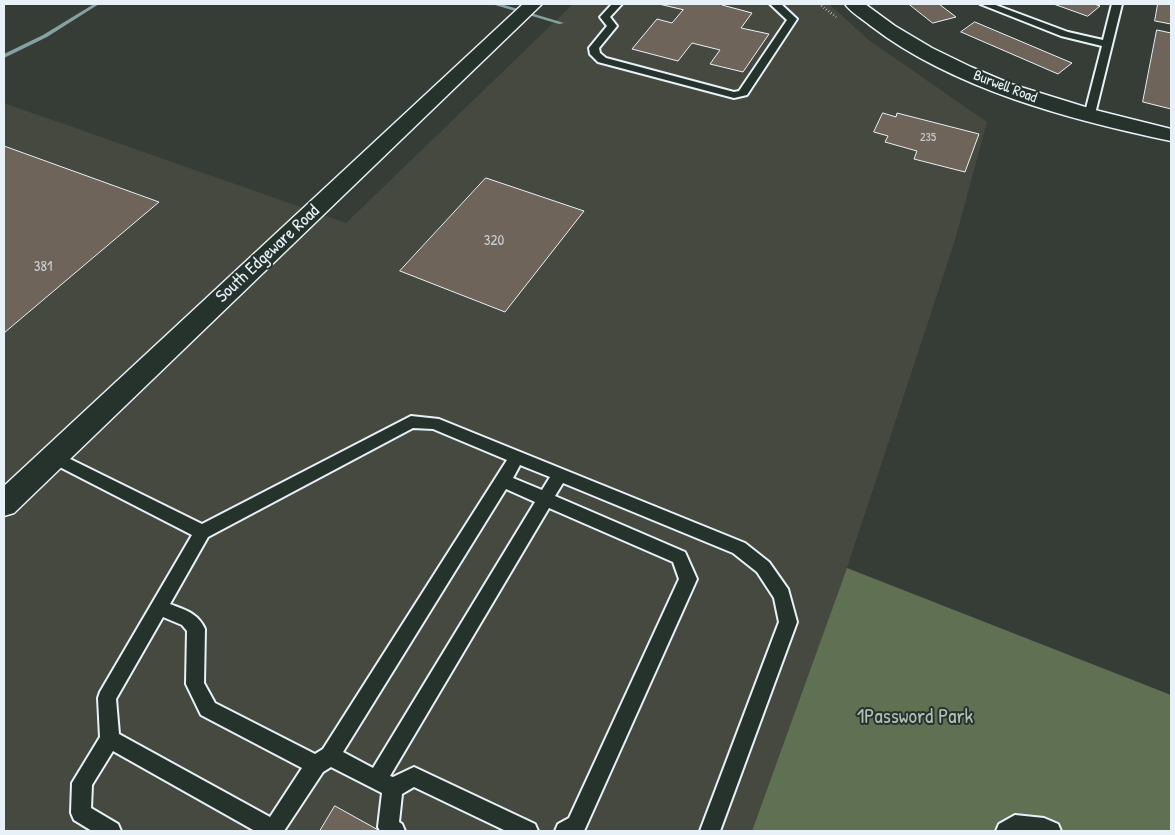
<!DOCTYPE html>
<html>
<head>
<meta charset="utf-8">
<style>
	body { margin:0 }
	#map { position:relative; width:1175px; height:835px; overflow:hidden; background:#353d36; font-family:"Patrick Hand",sans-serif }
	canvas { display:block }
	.frame { position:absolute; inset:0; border:5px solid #e8f1f8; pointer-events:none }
</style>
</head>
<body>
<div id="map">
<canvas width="1175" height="835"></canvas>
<div class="frame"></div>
</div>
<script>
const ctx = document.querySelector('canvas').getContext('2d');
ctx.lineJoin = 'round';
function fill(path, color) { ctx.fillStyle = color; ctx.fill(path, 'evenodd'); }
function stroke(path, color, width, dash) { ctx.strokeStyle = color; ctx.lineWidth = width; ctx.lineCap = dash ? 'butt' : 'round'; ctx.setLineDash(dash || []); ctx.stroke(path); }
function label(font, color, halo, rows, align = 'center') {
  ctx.font = font + ' "Patrick Hand",sans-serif'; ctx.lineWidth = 4; ctx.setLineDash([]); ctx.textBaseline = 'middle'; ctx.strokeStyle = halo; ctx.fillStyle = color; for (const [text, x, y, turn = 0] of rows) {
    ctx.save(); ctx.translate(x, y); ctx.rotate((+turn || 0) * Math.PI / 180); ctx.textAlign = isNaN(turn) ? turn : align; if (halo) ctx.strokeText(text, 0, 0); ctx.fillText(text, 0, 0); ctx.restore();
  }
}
fill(new Path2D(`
	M573 4H829L870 41 987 122 955 240 847 568 752 831H4V103L346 223Z`), '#464940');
fill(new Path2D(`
	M847 568 1171 695V831H752Z`), '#607153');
fill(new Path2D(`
	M94 4H99L47 37 4 58V54L43 35Z
	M495 4H501L564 23 559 24 495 5Z`), '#87a1a3');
const building = new Path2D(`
	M659 4H723L722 5 752 13 741 28 769 34 743 72 710 64 720 50 692 43 678 61 632 49 657 19 672 23 683 10Z
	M909 4H939L956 17 933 23Z
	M1054 4H1094L1100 6 1088 16Z
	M1158 4H1171V24L1155 21Z
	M975 22 1072 63 1058 74 961 32Z
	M1157 30 1171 33V109L1143 102Z
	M883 113 896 117 897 113 979 134 965 172 914 159 917 151 885 142 888 136 874 132Z
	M4 146 159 202 4 333Z
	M486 178 584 211 505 312 400 271Z
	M335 806 380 831H320Z`);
fill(building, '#6f6459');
stroke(building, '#e8f1f8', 1);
const lane = new Path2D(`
	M612 4H622L610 17 617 26 599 48 600 53 606 58 734 92 739 91 787 20 770 4H781L797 19 747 95 734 98 598 62 590 54 589 48 607 26 600 17Z
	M980 4H993L1068 32 1103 40 1112 4H1122L1094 118 1090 119 1084 116 1102 46 1061 36Z
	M411 416 439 419 745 543 769 562 788 589 797 622 720 831H700L779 622 774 598 757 572 733 553 563 483 555 496 685 552 697 579 584 831H555L558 824 569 818 679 579 673 562 549 508 390 776 393 777 414 767 535 824 538 831H506L414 787 402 794 399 822 402 824 405 831H380L378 827 382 793 331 767 323 772 284 831H255L113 751 92 785 91 808 118 824 121 831H92L74 820 71 813 72 783 100 737 98 698 100 692 192 535 48 461 45 457 48 453 53 451 58 453 202 524ZM413 428 433 429 507 460 323 749 315 754 215 703 204 683 205 629C198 613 185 610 170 604L208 537ZM520 465 550 477 542 490 513 478ZM506 489 535 502 373 768 343 752ZM163 617 182 625 187 631 186 684 201 715 302 768 270 817 119 734 116 699Z
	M1015 815 1044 818 1058 824 1061 831H996L999 824Z`);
const secondary = new Path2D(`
	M523 4H542L14 513 4 516V486Z
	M845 4H865L895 26 932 48 971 67 1011 84 1095 110 1171 129V141C1071 120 953 89 871 26 863 19 851 13 845 4Z`);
stroke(lane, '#e8f1f8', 4);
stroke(secondary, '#e8f1f8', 3);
stroke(new Path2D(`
	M819 4 836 17`), '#e8f1f8', 2.5, [0.5, 2.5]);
fill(lane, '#26332d');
fill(secondary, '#26332d');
label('12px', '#caced0', null, [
	["235",928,138]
]);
label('15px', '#e8f1f8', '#26332d', [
	["Burwell Road",1005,87,21]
]);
label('15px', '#caced0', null, [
	["320",494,241],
	["381",43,267]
]);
label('18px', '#e8f1f8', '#26332d', [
	["South Edgeware Road",268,254,-43]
]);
label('21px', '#b2beb6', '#26332d', [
	["1Password Park",915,717]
]);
</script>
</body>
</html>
